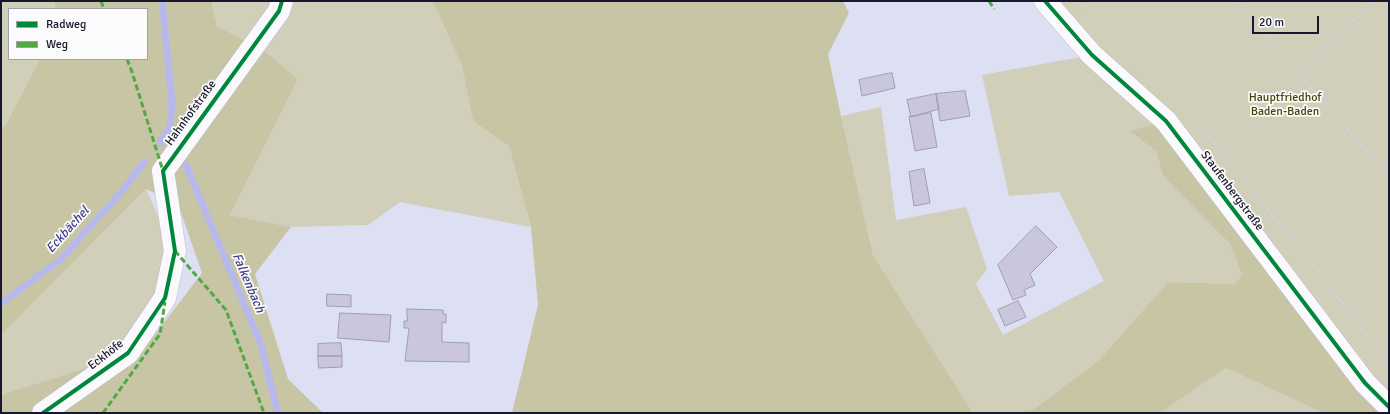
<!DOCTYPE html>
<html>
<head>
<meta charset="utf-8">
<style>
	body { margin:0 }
	#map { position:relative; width:1390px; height:414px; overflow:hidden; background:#dddff3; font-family:Signika,sans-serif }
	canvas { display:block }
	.frame { position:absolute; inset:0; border:2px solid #17172d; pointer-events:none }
	.legend { position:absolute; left:8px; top:8px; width:140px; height:52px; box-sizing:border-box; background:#fbfbfb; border:1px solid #a0a0a9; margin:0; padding:5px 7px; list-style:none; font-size:12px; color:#17172d }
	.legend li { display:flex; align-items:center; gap:8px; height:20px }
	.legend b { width:20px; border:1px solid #a0a0a9 }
	.scale { position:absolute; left:1252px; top:16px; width:67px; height:18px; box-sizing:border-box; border:2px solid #17172d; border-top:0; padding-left:5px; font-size:12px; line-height:14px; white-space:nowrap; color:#17172d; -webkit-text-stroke:3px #fbfbfb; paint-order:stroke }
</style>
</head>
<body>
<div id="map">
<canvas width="1390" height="414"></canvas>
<div class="frame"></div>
<ul class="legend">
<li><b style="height:5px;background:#00873e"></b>Radweg</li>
<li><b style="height:5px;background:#52a944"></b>Weg</li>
</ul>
<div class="scale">20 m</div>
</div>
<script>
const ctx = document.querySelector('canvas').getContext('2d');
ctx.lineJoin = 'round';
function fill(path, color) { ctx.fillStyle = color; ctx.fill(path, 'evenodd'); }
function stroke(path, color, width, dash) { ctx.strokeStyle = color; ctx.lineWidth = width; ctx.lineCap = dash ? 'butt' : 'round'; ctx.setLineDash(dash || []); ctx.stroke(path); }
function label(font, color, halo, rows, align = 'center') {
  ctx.font = font + ' Signika,sans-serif'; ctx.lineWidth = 3.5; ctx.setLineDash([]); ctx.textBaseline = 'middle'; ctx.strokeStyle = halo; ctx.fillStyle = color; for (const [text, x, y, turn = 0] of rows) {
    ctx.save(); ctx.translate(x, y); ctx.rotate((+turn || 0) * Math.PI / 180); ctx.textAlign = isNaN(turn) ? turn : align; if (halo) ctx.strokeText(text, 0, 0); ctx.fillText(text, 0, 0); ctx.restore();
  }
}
fill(new Path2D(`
	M1 1H55V9H9V59H40L5 126 1 127Z
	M211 1H430L434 4 462 66 473 121 509 146 531 227 400 202 368 225 291 227 230 215 298 79 265 51 217 26Z
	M1045 1H1389V407L1166 121 1129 131 1156 151 1163 176 1230 244 1242 275 1235 284 1168 282 1099 360 1034 409 1012 413H973L873 255 841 116 881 107 896 220 966 207 987 269 976 284 1003 335 1104 281 1059 192 1009 196 982 75 1092 55Z
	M146 189 161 223 166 261 157 294 138 331 102 368 1 395V335Z
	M1226 368 1323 413H1160Z`), '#d1ceb9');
fill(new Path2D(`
	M55 1H211L217 26 265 51 298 79 230 215 291 227 255 274 288 379 323 413H1V395L87 368 130 367 202 273 178 204 146 189 1 335V127L5 126 40 59H147V9H55Z
	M430 1H843L849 13 828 54 841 116 873 255 973 413H512L538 305 531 227 509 146 473 121 462 66 434 4Z
	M1166 121 1389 413H1323L1226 368 1160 413H1012L1034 409 1099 360 1168 282 1235 284 1242 275 1230 244 1163 176 1156 151 1129 131Z`), '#c8c5a5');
stroke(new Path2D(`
	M162 1 172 101 170 128 174 137
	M160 143 170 128
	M186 165 261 345 278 413
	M1 303 60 260 123 190 144 162`), '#b7b9ed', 7);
const building = new Path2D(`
	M892 73 895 88 862 96 859 80Z
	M965 91 970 116 940 121 936 94Z
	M936 94 939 109 911 117 907 100Z
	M931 113 937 147 915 151 909 117Z
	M924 169 930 203 914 206 909 172Z
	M1036 226 1057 247 1030 274 1035 285 1024 290 1026 295 1013 300 998 265Z
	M327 294 351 295V307L327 306Z
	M1018 301 1026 317 1005 326 998 310Z
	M407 309 443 310V314H446V323L442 322V342L469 343V362L405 361 409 328H404V321H407Z
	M340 313 391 315 389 342 338 338Z
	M341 343 342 356H318V344Z
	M318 356H342V367L319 368Z`);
fill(building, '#cac6db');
stroke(building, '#a09db0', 1);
const minor = new Path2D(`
	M1045 1 1092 55 1166 121 1365 383 1389 407
	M43 413 128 353 165 298 175 251 163 171 279 11 282 1`);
stroke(minor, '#babbd0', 23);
stroke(new Path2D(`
	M1078 1 1083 8
	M1235 1 1389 177
	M1298 73 1373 1
	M1204 131 1322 276 1389 366`), '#d1d1d8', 2.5, [3, 2]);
stroke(minor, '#fafafd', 22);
stroke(new Path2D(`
	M101 1 104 9
	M989 1 994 9
	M127 59 132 72 163 171
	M175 251 226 310 264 413
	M103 413 160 334 165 302`), '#52a944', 3, [6, 3]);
stroke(new Path2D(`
	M1045 1 1092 55 1166 121 1365 383 1389 407
	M43 413 128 353 165 298 175 251 163 171 279 11 282 1`), '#00873e', 4);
label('12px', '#4b4409', '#fbfbfb', [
	["Hauptfriedhof",1285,98],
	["Baden-Baden",1285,112]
]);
label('12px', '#17172d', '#fbfbfb', [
	["Hahnhofstraße",191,113,-54],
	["Staufenbergstraße",1232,191,53],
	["Eckhöfe",106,355,-38]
]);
label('italic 13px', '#443f8c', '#fbfbfb', [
	["Eckbächel",68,230,-48],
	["Falkenbach",248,283,67]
]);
</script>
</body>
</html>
